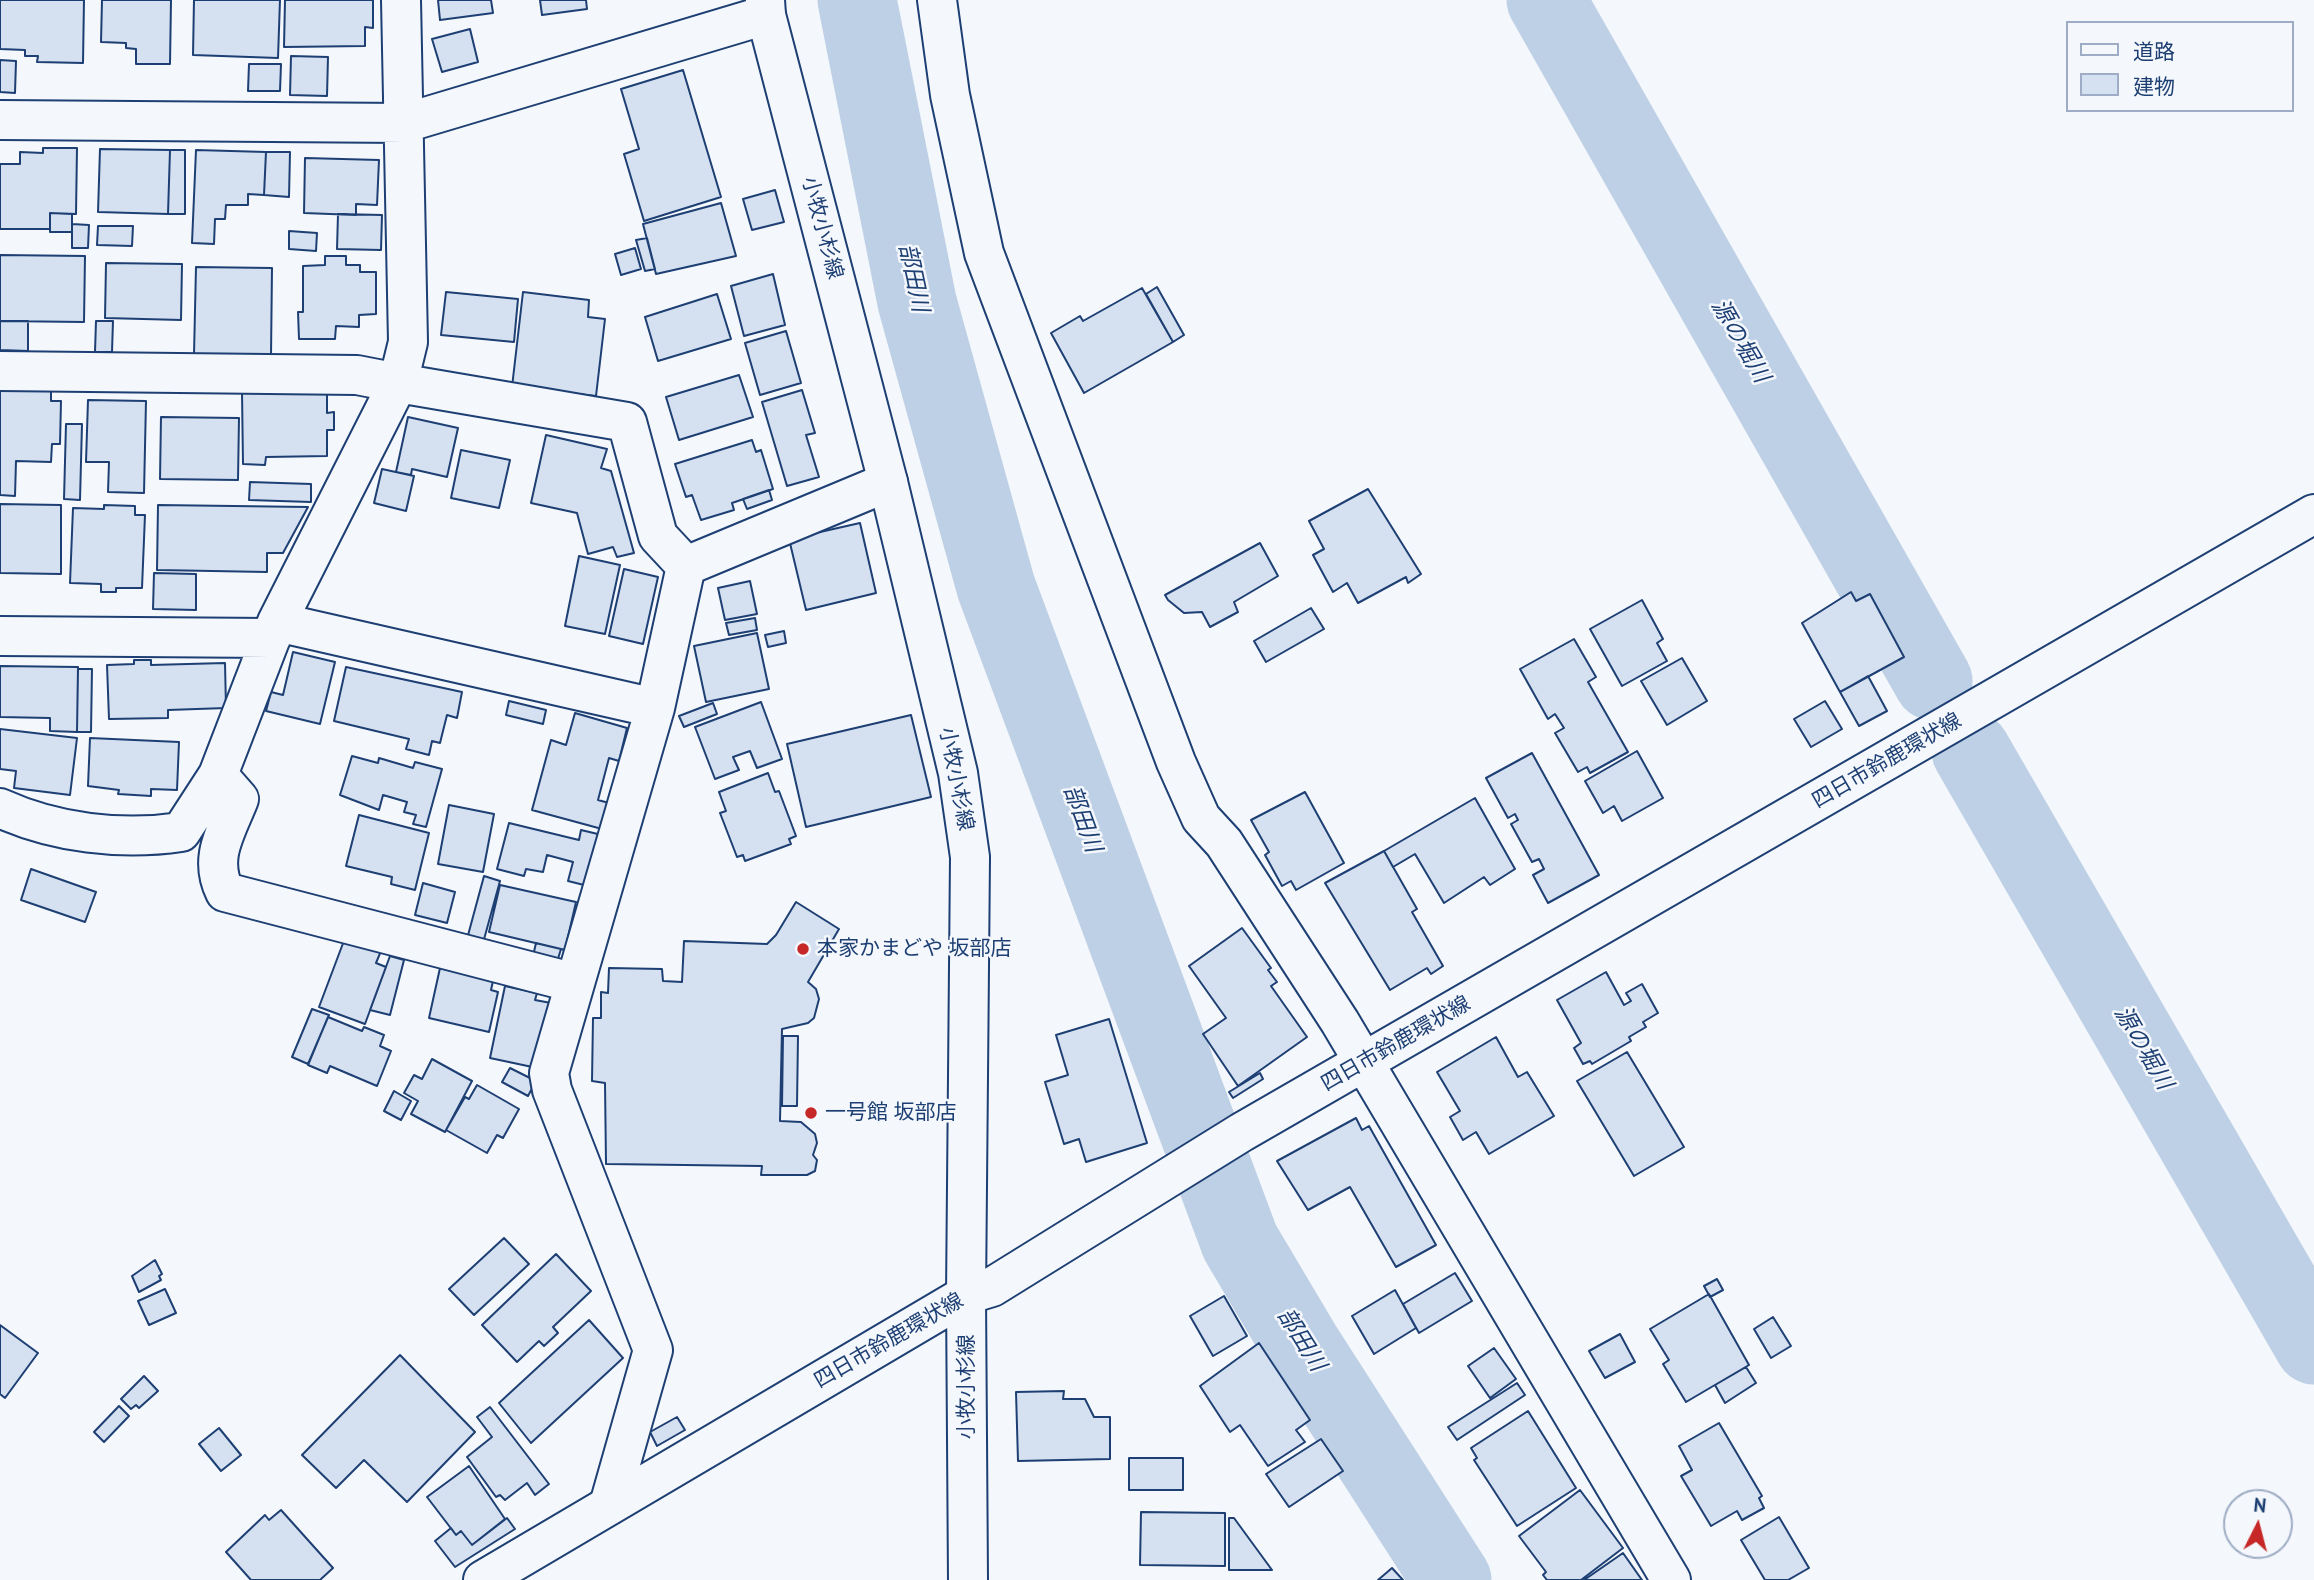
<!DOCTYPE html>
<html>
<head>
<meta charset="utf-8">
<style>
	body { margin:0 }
	#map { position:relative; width:2314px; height:1580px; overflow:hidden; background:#f4f7fb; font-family:"PT Sans","Noto Sans JP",sans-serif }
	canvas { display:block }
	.legend { position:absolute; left:2066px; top:21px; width:228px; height:91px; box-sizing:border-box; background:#f4f7fb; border:2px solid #9eadc5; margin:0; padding:9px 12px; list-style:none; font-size:21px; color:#1d3f73 }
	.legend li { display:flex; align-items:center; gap:14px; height:35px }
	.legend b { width:35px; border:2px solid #9eadc5 }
	.north { position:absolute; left:2223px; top:1489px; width:70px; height:70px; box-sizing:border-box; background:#f4f7fb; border:2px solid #9eadc5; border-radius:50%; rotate:6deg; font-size:19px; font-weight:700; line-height:28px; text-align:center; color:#1d3f73 }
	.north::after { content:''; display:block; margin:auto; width:24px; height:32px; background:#c62828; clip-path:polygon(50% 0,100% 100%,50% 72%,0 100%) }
</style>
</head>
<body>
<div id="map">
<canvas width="2314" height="1580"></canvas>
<ul class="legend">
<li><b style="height:9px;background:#f4f7fb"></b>道路</li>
<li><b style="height:19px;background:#d5e0f0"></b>建物</li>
</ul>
<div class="north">N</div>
</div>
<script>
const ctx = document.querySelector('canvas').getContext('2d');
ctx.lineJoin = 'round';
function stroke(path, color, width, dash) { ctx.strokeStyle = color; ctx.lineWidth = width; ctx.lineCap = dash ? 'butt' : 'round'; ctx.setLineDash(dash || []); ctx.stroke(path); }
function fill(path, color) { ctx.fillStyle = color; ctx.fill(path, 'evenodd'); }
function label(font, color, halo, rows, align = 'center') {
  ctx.font = font + ' "PT Sans","Noto Sans JP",sans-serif'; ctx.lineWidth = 5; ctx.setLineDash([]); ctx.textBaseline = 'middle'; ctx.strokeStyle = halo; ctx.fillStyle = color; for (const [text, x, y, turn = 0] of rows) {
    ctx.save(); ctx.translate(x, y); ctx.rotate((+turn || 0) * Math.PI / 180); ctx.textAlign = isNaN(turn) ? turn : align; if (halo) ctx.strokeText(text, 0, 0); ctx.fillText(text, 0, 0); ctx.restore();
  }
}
stroke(new Path2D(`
	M857 0 917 302 996 587 1240 1242 1300 1343 1452 1580
	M1546 0 1933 681
	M1971 751 2314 1345`), '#bed0e5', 79);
const building = new Path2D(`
	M0 0H84L83 63 37 62 38 56H25V50L0 49Z
	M102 0H171L170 64H136V49L126 48V43L101 42Z
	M194 0H280L278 58 193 55Z
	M285 0H373V28L365 27V46L284 47Z
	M438 0H491L493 13 440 20Z
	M540 0H586L587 9 542 15Z
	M470 29 478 62 442 72 432 39Z
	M291 56 328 57 327 96 290 95Z
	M0 60 16 61 15 93 0 92Z
	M249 64H281L280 91H248Z
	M683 70 721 197 644 221 624 154 639 149 621 89Z
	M43 148H77L76 214 50 213V229H0V164H20V152L43 153Z
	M100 149 170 150 168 214 98 212Z
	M170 150H185V214H168Z
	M196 150 266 152 264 195 248 194V205H226L225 219H215L214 244 192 243Z
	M266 152H290L289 197 264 195Z
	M305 158 379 160 377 205 356 204V215L304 213Z
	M775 190 784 222 752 230 743 199Z
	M721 203 736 256 656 274 643 224Z
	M50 213 72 214V232H50Z
	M338 214 382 215 381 250 337 249Z
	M72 224 89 225 88 248H72Z
	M98 226H133L132 246 97 245Z
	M289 231 317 233 316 251 289 249Z
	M647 238 655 269 645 271 636 240Z
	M635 248 641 269 621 275 615 254Z
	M0 255 85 256 84 322 0 321Z
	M325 256H346V265H360V272H376V314L359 315V327L336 326 335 339H299L298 312H303V266L325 265Z
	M106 263 182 264 181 320 105 318Z
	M196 267 272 268 271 356 194 354Z
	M773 274 785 325 744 336 731 286Z
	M1157 287 1184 335 1173 342 1146 294Z
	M1142 288 1173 342 1084 393 1051 333 1080 316 1083 321Z
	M446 292 518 299 514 342 441 335Z
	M523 292 589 300 588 317 605 319 596 396 512 387Z
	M717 294 731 339 658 361 645 317Z
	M0 321H28V351L0 350Z
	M96 321H113L112 352H95Z
	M786 331 801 383 760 395 745 343Z
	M739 375 753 417 679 440 666 397Z
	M0 388 51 390V401H61L60 444H52L51 462 16 461 15 496 0 495Z
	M802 390 815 433 806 435 819 477 787 486 762 402Z
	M242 392H327V413L334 412V430H327V456L266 457 265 465 243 464Z
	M88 400 146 401 144 493 108 492 109 462H86Z
	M161 417 239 418 238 480 160 479Z
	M408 417 458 428 447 477 412 469 411 475 396 472Z
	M66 424H82L80 500 64 499Z
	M546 435 607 449 601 468 611 471 634 553 617 557 613 547 588 554 577 513 531 503Z
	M752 440 756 452 761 450 773 489 732 503 734 510 701 520 692 495 686 497 675 464Z
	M461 450 510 460 499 508 451 498Z
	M382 469 414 476 406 511 374 503Z
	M250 482 311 484V502L249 500Z
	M1368 489 1421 574 1408 583 1406 577 1358 603 1347 583 1333 592 1313 555 1324 549 1309 521Z
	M769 490 772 500 747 509 743 499Z
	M0 504 61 505V574L0 573Z
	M104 505 135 506V515H145L142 588H116V592H101V584L70 583 73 508 104 509Z
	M158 505 308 507 283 553H267V572L157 570Z
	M860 523 876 593 806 610 789 539Z
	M1260 543 1278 576 1234 602 1238 612 1210 627 1202 612 1184 613 1168 600 1165 595Z
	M579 556 620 565 605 634 565 626Z
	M624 569 658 577 643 644 609 636Z
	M154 573 196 574V610L153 609Z
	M750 581 757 614 725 620 718 588Z
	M1851 592 1856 601 1870 594 1904 657 1840 692 1802 623Z
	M1642 600 1663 639 1657 643 1667 661 1622 686 1590 629Z
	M1311 608 1324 629 1266 662 1254 641Z
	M755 618 757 630 729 635 726 623Z
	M784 631 786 643 768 647 765 635Z
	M757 633 769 689 706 702 694 646Z
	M1574 639 1596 677 1588 682 1628 752 1590 773 1587 767 1578 772 1555 733 1564 728 1555 714 1548 719 1520 669Z
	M293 652 335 662 320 724 266 711 271 692 283 695Z
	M1682 658 1707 701 1667 725 1641 681Z
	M134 660H151V665L225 663 226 708 168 710V718L109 719 107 665 134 664Z
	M0 666 78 667 77 732 50 731V718L0 717Z
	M346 667 462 692 457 718 447 715 440 743 432 741 429 755 406 749 409 739 334 721Z
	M78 669H92L91 732H77Z
	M1868 676 1887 711 1859 726 1840 692Z
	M509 701 546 710 543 724 506 715Z
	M1825 701 1842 729 1811 747 1794 719Z
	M761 702 782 759 757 768 750 751 733 757 739 770 715 779 695 727Z
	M713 703 717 714 684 727 679 716Z
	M575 713 627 728 619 761 609 758 598 800 609 803 602 829 532 810 551 740 566 745Z
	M911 715 931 797 806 827 787 744Z
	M0 729 77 738 70 795 14 788 16 771 0 769Z
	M90 738 179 742 177 790 151 789V796L118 794 119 790 88 786Z
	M1637 751 1663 798 1622 821 1614 806 1603 813 1585 781Z
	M1532 753 1599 875 1548 903 1533 875 1544 869 1539 859 1532 862 1511 824 1518 820 1515 814 1508 818 1486 778Z
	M352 756 378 763 379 758 413 768 415 762 442 769 426 827 413 824 416 815 404 812 407 802 383 795 379 810 340 795Z
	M768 773 775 792 779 791 796 836 789 839 791 844 745 861 743 855 737 857 720 813 726 811 719 792Z
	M1305 792 1344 863 1296 890 1291 881 1282 886 1265 855 1269 852 1251 820Z
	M1475 798 1515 869 1490 885 1484 877 1444 903 1415 854 1393 867 1384 851Z
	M449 805 494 814 483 872 438 864Z
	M359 815 429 833 415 890 391 884 392 877 346 866Z
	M509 823 579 840 581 830 602 835 588 886 568 881 573 862 547 855 543 872 526 869 524 876 497 869Z
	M1384 851 1417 909 1412 912 1443 966 1431 974 1427 968 1390 990 1325 883Z
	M31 869 96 892 85 922 21 900Z
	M484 876 500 881 483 943 467 939Z
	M423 883 455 892 447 923 415 915Z
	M500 885 576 902 565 950 489 932Z
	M796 902 839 929 808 982 816 989 819 999 814 1018 808 1023 782 1029 780 1121 801 1122 815 1134 817 1143 813 1155 817 1160 815 1171 807 1175H761L762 1166 606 1164 605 1083 592 1081 593 1018H601V992L608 993 609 968 662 969 663 981 682 982 684 941 767 944 776 935Z
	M1242 928 1271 968 1268 970 1277 982 1271 986 1307 1037 1238 1086 1203 1034 1226 1018 1189 966Z
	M345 938 381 951 376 963 386 967 365 1024 319 1007Z
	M536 943 561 949 557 962 533 956Z
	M390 956 404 960 390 1015 370 1010Z
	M440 968 493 981 491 990 498 992 489 1032 429 1018Z
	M1606 972 1624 1005 1631 1001 1626 993 1642 984 1658 1013 1643 1022 1646 1027 1629 1037 1631 1041 1592 1064 1590 1061 1583 1064 1574 1048 1581 1043 1557 1000Z
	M505 986 537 993 535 1000 551 1003 537 1068 490 1058Z
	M312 1009 329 1015 308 1064 292 1057Z
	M328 1017 362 1031 364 1027 384 1035 380 1046 391 1051 377 1086 330 1066 327 1073 308 1065Z
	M1109 1019 1147 1143 1086 1162 1079 1139 1064 1144 1045 1082 1068 1075 1056 1035Z
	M783 1036H798L797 1106H782Z
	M1496 1037 1518 1077 1527 1072 1554 1116 1489 1154 1476 1132 1463 1140 1450 1117 1460 1111 1437 1072Z
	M1627 1052 1684 1147 1634 1176 1577 1081Z
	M432 1059 472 1081 445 1132 411 1114 418 1101 404 1093 414 1075 422 1079Z
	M510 1068 536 1081 528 1096 502 1082Z
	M1260 1073 1263 1079 1233 1098 1229 1092Z
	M477 1085 519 1109 503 1138 497 1135 487 1153 446 1130 465 1097 469 1099Z
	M394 1091 411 1101 401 1120 384 1111Z
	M1356 1118 1362 1130 1369 1126 1436 1245 1396 1267 1350 1187 1308 1210 1277 1161Z
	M504 1238 529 1264 474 1315 449 1289Z
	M556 1254 591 1291 553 1327 558 1333 544 1346 539 1341 517 1362 482 1325Z
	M155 1260 162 1274 159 1276 161 1280 139 1292 132 1276Z
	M1455 1273 1472 1301 1419 1333 1403 1304Z
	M1717 1279 1723 1290 1710 1297 1704 1286Z
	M165 1289 176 1313 149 1325 138 1301Z
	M1395 1290 1416 1328 1374 1354 1352 1316Z
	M1709 1294 1749 1365 1686 1402 1663 1364 1669 1360 1650 1329Z
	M1224 1296 1247 1336 1213 1356 1190 1316Z
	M1773 1317 1791 1346 1771 1358 1754 1329Z
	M589 1320 623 1358 531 1443 499 1403Z
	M0 1325 38 1353 5 1398 0 1394Z
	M1620 1334 1635 1362 1605 1378 1589 1351Z
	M1259 1343 1310 1420 1296 1430 1305 1442 1268 1466 1240 1425 1230 1432 1200 1386Z
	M1494 1348 1516 1379 1490 1398 1468 1366Z
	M400 1355 475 1432 407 1502 364 1460 336 1488 302 1455Z
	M1746 1367 1756 1383 1725 1403 1715 1385Z
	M144 1376 158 1391 139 1408 136 1405 131 1409 121 1399Z
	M1517 1383 1525 1395 1457 1440 1448 1427Z
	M1064 1391 1063 1399H1085L1094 1417H1110V1459L1018 1461 1016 1392Z
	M119 1406 129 1416 104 1442 94 1432Z
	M490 1407 549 1484 535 1495 527 1483 505 1500 500 1495 496 1497 467 1457 492 1437 477 1417Z
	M1528 1411 1576 1488 1517 1526 1474 1460 1477 1458 1471 1448Z
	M677 1417 685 1430 657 1446 650 1432Z
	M1719 1423 1762 1496 1759 1498 1764 1508 1742 1520 1737 1511 1711 1526 1681 1476 1692 1470 1679 1446Z
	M219 1428 241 1455 221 1471 199 1444Z
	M1321 1439 1343 1471 1289 1507 1266 1474Z
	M1129 1458H1183V1490H1129Z
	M469 1466 505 1519 472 1545 461 1531 456 1535 427 1497Z
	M1580 1490 1623 1548 1581 1580H1547L1543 1575 1546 1572 1519 1536Z
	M281 1510 333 1568 320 1580H251L226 1552 265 1515 269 1520Z
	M1141 1512 1225 1513V1566L1140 1565Z
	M1779 1517 1809 1568 1788 1580H1765L1741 1540Z
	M507 1518 515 1529 455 1567 435 1541 451 1528 456 1535 461 1531 472 1545Z
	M1229 1518H1234L1272 1570H1229Z
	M1623 1553 1642 1580H1584Z
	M1392 1568 1403 1580H1378Z`);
fill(building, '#d5e0f0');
stroke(building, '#1d3f73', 2);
const minor = new Path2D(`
	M401 0 408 342 398 383 627 422 658 536 686 566
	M937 0 950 95 984 253 1176 762 1201 818 1224 843 1340 1022 1671 1580
	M0 120 405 123 766 15
	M0 371 357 375 398 383 277 622 218 775 181 832C121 841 55 833 0 808
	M686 566 888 482
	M277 622 655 708
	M0 636 271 638
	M218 775 239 799C226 832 208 858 225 892L575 983
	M609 1505 653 1350 552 1090 549 1073 655 708 686 566`);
const major = new Path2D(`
	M765 0 766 15 888 482 958 773 970 857 966 1295 968 1580
	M483 1580 966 1295 992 1287 1242 1132 2314 514`);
stroke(minor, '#1d3f73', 42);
stroke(major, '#1d3f73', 42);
stroke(minor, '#f4f7fb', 38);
stroke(major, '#f4f7fb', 38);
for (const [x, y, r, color] of [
	[803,949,7,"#c62828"],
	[811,1113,7,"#c62828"]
]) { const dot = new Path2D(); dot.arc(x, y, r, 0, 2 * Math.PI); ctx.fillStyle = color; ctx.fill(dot); stroke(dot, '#f4f7fb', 2.5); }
label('21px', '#1d3f73', '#f4f7fb', [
	["小牧小杉線",822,228,75],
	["四日市鈴鹿環状線",1887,761,-30],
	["小牧小杉線",956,779,79],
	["四日市鈴鹿環状線",1396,1044,-30],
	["四日市鈴鹿環状線",889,1341,-30],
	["小牧小杉線",967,1387,-90]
]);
label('21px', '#1d3f73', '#f4f7fb', [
	["本家かまどや 坂部店",817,949],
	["一号館 坂部店",825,1113]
], 'left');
label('italic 23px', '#1d3f73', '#f4f7fb', [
	["部田川",913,278,78],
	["源の堀川",1740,341,60],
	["部田川",1082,819,70],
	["源の堀川",2143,1048,60],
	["部田川",1301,1340,58]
]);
</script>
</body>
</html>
